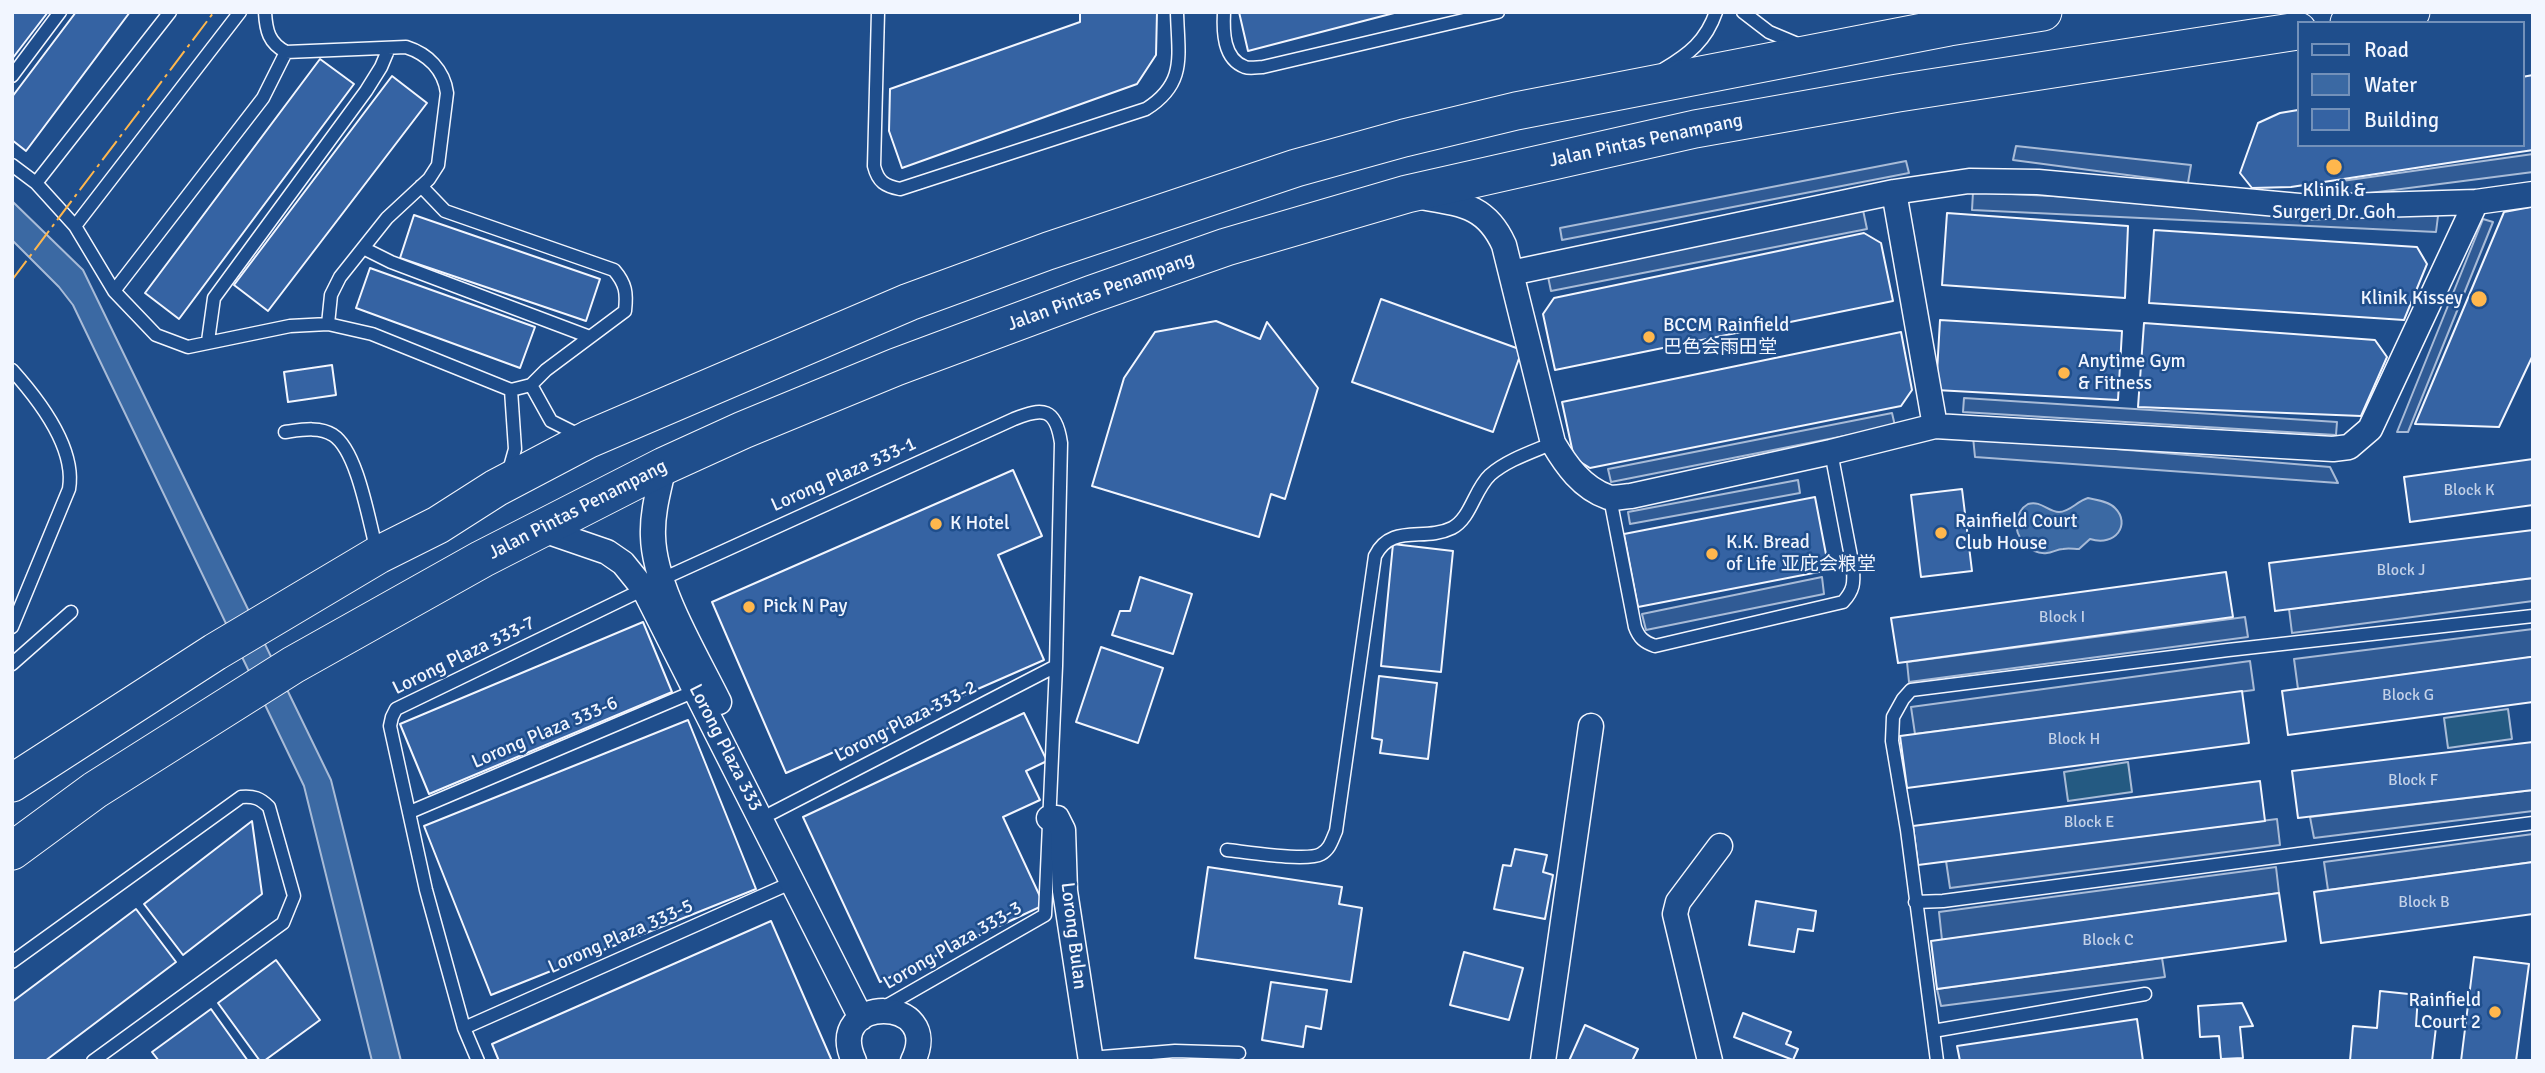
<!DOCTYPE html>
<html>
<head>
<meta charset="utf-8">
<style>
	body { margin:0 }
	#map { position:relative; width:2545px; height:1073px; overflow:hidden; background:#1f4e8c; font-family:Signika,sans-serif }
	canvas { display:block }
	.frame { position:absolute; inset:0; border:14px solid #f2f6ff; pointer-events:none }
	.legend { position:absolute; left:2297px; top:21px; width:228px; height:126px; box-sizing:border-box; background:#1f4e8c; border:2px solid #7391ba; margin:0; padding:9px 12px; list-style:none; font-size:21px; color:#f2f6ff }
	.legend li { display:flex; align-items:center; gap:14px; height:35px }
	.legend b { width:35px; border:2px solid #7391ba }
</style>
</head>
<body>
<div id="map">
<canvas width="2545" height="1073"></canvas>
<div class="frame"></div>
<ul class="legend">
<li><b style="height:9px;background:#1f4e8c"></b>Road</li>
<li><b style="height:19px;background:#3b69a3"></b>Water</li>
<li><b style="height:19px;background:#3563a3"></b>Building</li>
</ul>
</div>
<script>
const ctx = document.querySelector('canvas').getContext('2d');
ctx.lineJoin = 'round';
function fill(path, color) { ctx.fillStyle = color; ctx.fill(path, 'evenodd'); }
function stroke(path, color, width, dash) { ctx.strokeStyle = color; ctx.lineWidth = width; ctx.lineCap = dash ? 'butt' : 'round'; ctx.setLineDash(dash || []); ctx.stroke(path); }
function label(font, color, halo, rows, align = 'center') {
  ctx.font = font + ' Signika,"Noto Sans SC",sans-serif'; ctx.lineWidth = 5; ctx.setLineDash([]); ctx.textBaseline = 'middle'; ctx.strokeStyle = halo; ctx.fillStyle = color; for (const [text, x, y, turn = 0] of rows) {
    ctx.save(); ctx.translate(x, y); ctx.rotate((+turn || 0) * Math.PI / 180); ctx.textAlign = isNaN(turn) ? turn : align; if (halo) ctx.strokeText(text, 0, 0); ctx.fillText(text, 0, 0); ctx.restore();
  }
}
const green = new Path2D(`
	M2508 709 2512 739 2448 748 2444 718Z
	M2128 762 2132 792 2068 801 2064 772Z`);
fill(green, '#245a82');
stroke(green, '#a8bbd7', 2);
const parking = new Path2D(`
	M2016 146 2191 165 2188 183 2013 160Z
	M2533 154V172L2339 197 2335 182Z
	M1906 161 1909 173 1562 240 1560 228Z
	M1973 192 2438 216 2436 232 1972 210Z
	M1863 210 1867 229 1551 291 1547 272Z
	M2483 219 2493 222 2408 432H2397Z
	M1964 398 2337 422 2336 435 1963 412Z
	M1892 413 1895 426 1611 482 1608 469Z
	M1973 437 2330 467 2338 483 1975 457Z
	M1798 480 1800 493 1630 524 1628 512Z
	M1822 577 1824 594 1646 630 1642 614Z
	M2533 578V601L2292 633 2289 609Z
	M2245 617 2248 637 1909 682 1907 662Z
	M2533 629V657L2298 689 2294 659Z
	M2250 661 2254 690 1915 734 1911 707Z
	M2533 790V811L2314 838 2310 817Z
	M2277 819 2280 845 1950 888 1946 861Z
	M2533 834V862L2328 890 2324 862Z
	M2276 867 2279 893 1942 940 1939 912Z
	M2162 958 2165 977 1941 1006 1937 989Z`);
fill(parking, '#305b95');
stroke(parking, '#a8bbd7', 2);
const water = new Path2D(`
	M12 201 83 270 331 780 401 1061H372L304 786 73 305 59 287 12 240Z
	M2088 498C2096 500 2109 501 2115 508 2131 524 2116 547 2090 539L2079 549C2074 549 2068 548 2063 549 2057 549 2052 553 2047 553 2031 555 2014 537 2017 522 2018 514 2021 508 2028 504 2041 500 2048 512 2059 512 2070 512 2077 501 2088 498Z`);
fill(water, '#3b69a3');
stroke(water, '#a8bbd7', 2);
const building = new Path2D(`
	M12 12H48L12 59Z
	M76 12H130L26 151 12 140V97Z
	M1080 12H1157L1156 55 1137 84 902 168 889 131 890 89 1080 22Z
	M1239 12H1398L1248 51Z
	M320 59 354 84 179 319 145 293Z
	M2533 75V150L2291 187 2252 188 2240 173 2258 123 2280 113 2298 110V145H2522V77Z
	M392 76 427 103 268 311 234 285Z
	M2531 207H2533V355L2499 427 2415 424 2504 212Z
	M1947 213 2128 226 2125 298 1942 285Z
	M414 215 600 279 586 321 400 258Z
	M2154 230 2417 247 2427 264 2404 320 2149 303Z
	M1864 233 1881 243 1893 301 1555 370 1543 314 1554 298Z
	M370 268 535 327 520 368 356 308Z
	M1381 299 1522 350 1493 432 1352 382Z
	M1940 320 2122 331 2118 400 1936 390Z
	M1216 321 1260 339 1267 322 1318 388 1285 499 1271 494 1259 537 1092 486 1124 378 1155 332Z
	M2144 323 2375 340 2387 357 2361 416 2138 407Z
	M1901 332 1912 390 1901 406 1590 468 1574 458 1562 402Z
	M332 365 336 395 288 402 284 372Z
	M2533 459V505L2410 522 2404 477Z
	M1013 470 1042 536 998 555 1044 660 786 773 712 602Z
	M1962 489 1972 571 1921 577 1911 495Z
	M1815 497 1829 570 1638 607 1624 534Z
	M2533 530V578L2275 611 2269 563Z
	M1393 544 1453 551 1441 672 1381 666Z
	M2226 572 2233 617 1898 663 1891 618Z
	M1140 577 1192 594 1173 654 1112 635 1120 611H1130Z
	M643 622 672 692 429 794 400 724Z
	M1101 647 1163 668 1138 743 1076 722Z
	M2530 657H2533V702L2288 735 2282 691Z
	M1379 676 1437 683 1428 759 1380 753 1382 740 1372 738Z
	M2242 691 2249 743 1907 788 1900 736Z
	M1024 713 1047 761 1026 771 1040 800 1003 817 1044 905 880 982 803 817Z
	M688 720 756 889 491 995 424 826Z
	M2533 742V790L2298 818 2292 771Z
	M2260 781 2265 821 1918 865 1913 826Z
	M252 821 262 894 183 955 144 904Z
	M1515 849 1547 855 1543 872 1553 875 1545 919 1494 909 1503 865 1511 866Z
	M2533 862V914L2321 943 2314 892Z
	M1208 867 1342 887 1339 904 1362 908 1351 982 1195 958Z
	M2279 893 2286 941 1937 989 1931 941Z
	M1756 901 1816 911 1813 931 1798 929 1794 952 1749 945Z
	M136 909 176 962 45 1061H12V1002Z
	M771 921 832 1061H499L492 1044Z
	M1464 952 1523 968 1509 1020 1450 1005Z
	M2474 957 2529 964 2516 1061H2461Z
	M276 960 320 1020 264 1061H260L218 1003Z
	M1271 982 1327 990 1321 1029 1306 1026 1303 1047 1262 1040Z
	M2380 991 2418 995 2416 1026 2436 1027 2432 1061H2350L2353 1026 2377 1028Z
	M2242 1003 2253 1026 2240 1027 2243 1058 2221 1059 2219 1036 2200 1037 2198 1006Z
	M211 1009 248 1061H159L152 1052Z
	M1743 1013 1791 1032 1786 1044 1798 1049 1793 1060 1734 1037Z
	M2137 1019 2143 1061H1960L1957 1046Z
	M1585 1025 1638 1049 1632 1061H1569Z`);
fill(building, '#3563a3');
stroke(building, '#f2f6ff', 2);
const lane = new Path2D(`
	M265 12C266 31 269 43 286 52L406 47C428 54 444 70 447 93L438 165 429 179 387 218 340 277 331 295 328 324
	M878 12 874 166C878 182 885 186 900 189L1146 109C1187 83 1178 56 1177 12
	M1224 12C1223 31 1223 59 1245 67 1250 69 1258 67 1263 67L1498 12
	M1743 12 1769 32 1800 45
	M1664 69C1689 54 1706 41 1716 12
	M12 76 60 12
	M12 165 36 183 75 226 114 291 156 335 188 347 290 326 328 324 372 334 511 390 531 385 546 370 625 311C627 293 626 284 614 270L445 211 421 186
	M36 183 170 12
	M75 226 240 12
	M363 248 391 262 590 337
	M114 291 263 98 286 52
	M208 341 214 298 366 91 381 67 389 48
	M12 370C39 400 76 448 69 489L12 627
	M531 385 551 421 579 435
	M285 432C300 430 320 426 333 435 358 451 369 523 377 551
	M508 474 515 449 511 390
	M1610 498 1635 627C1639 638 1644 642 1655 646L1843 602C1854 590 1854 583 1853 567L1831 452
	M660 580 1014 419C1043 407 1056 408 1061 443L1056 666 1045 915 881 1009
	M12 664 71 612
	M410 812 695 691
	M772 813 1056 666
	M1227 850C1246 852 1307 862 1321 854 1330 849 1332 840 1336 831L1375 556C1391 523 1424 542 1452 528 1471 518 1474 490 1490 475 1507 460 1532 452 1553 443
	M1915 902 1943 901 2533 823
	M12 962 241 797C254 796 260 798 269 807L294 896 283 923 93 1061
	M464 1028 793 882
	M1933 1031 2145 994
	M1090 1058 1175 1051 1239 1053
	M478 1061 464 1028 426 890 390 726 392 717 396 709 644 589
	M1937 1061 1907 830 1892 741 1893 717 1903 699 1911 690 2228 650 2533 616`);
const street = new Path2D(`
	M1894 192 1935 426
	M1421 197C1461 204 1486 205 1504 245L1553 443C1566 465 1582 488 1608 497 1615 499 1624 496 1631 496L1831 452 1935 426 2333 449 2349 447 2370 429 2476 202
	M1511 273 1894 192 1969 181 2038 182 2310 207 2476 202 2533 194
	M664 466C659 489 652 512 653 536 654 587 696 655 719 702
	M540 529 607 552 623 563 644 589 861 1018
	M1049 818H1057L1063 830 1065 891 1091 1061
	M854 1061C823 994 945 995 913 1061
	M1543 1061 1591 726
	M1710 1061 1675 914 1678 902 1720 846`);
const primary = new Path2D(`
	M2349 23 2411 12
	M12 783 215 652 378 555 438 525 496 488 589 439 909 302 1048 251 1296 168 1404 138 1516 111 1949 27 2043 12
	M12 851 95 790 293 665 482 559 664 466 743 430 896 367 1092 294 1226 247 1407 194 1695 129 1898 93 2298 31`);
stroke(lane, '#f2f6ff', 15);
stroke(street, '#f2f6ff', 27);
stroke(primary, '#f2f6ff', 39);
stroke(lane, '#1f4e8c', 12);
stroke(street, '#1f4e8c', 24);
stroke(primary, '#1f4e8c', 37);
stroke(new Path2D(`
	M12 280 214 12`), '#ffb74d', 2, [24, 5, 3.5, 5]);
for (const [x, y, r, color] of [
	[2334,167,9,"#ffb74d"],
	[2479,299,9,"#ffb74d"],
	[1649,337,7,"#ffb74d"],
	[2064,373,7,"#ffb74d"],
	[936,524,7,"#ffb74d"],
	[1941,533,7,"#ffb74d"],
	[1712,554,7,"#ffb74d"],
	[749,607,7,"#ffb74d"],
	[2495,1012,7,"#ffb74d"]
]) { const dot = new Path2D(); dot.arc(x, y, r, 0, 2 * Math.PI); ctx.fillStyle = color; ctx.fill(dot); stroke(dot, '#1f4e8c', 2.5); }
label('16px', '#c3d1e8', null, [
	["Block K",2469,491],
	["Block J",2401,571],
	["Block I",2062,618],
	["Block G",2408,696],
	["Block H",2074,740],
	["Block F",2413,781],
	["Block E",2089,823],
	["Block B",2424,903],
	["Block C",2108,941]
]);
label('19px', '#f2f6ff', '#1f4e8c', [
	["Jalan Pintas Penampang",1646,141,-12],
	["Jalan Pintas Penampang",1101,292,-20],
	["Lorong Plaza 333-1",844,475,-24],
	["Jalan Pintas Penampang",578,510,-27],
	["Lorong Plaza 333-7",464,656,-26],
	["Lorong Plaza 333-2",906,722,-27],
	["Lorong Plaza 333-6",545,733,-23],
	["Lorong Plaza 333",725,748,63],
	["Lorong Bulan",1073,936,83],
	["Lorong Plaza 333-5",621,937,-24],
	["Lorong Plaza 333-3",953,946,-30]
]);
label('19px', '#f2f6ff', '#1f4e8c', [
	["Klinik &",2334,191,"center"],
	["Surgeri Dr. Goh",2334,213,"center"],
	["Klinik Kissey",2463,299,"right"],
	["BCCM Rainfield",1663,326],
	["巴色会雨田堂",1663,348],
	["Anytime Gym",2078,362],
	["& Fitness",2078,384],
	["Rainfield Court",1955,522],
	["Club House",1955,544],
	["K Hotel",950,524],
	["K.K. Bread",1726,543],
	["of Life 亚庇会粮堂",1726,565],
	["Pick N Pay",763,607],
	["Rainfield",2481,1001,"right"],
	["Court 2",2481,1023,"right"]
], 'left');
</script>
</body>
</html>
